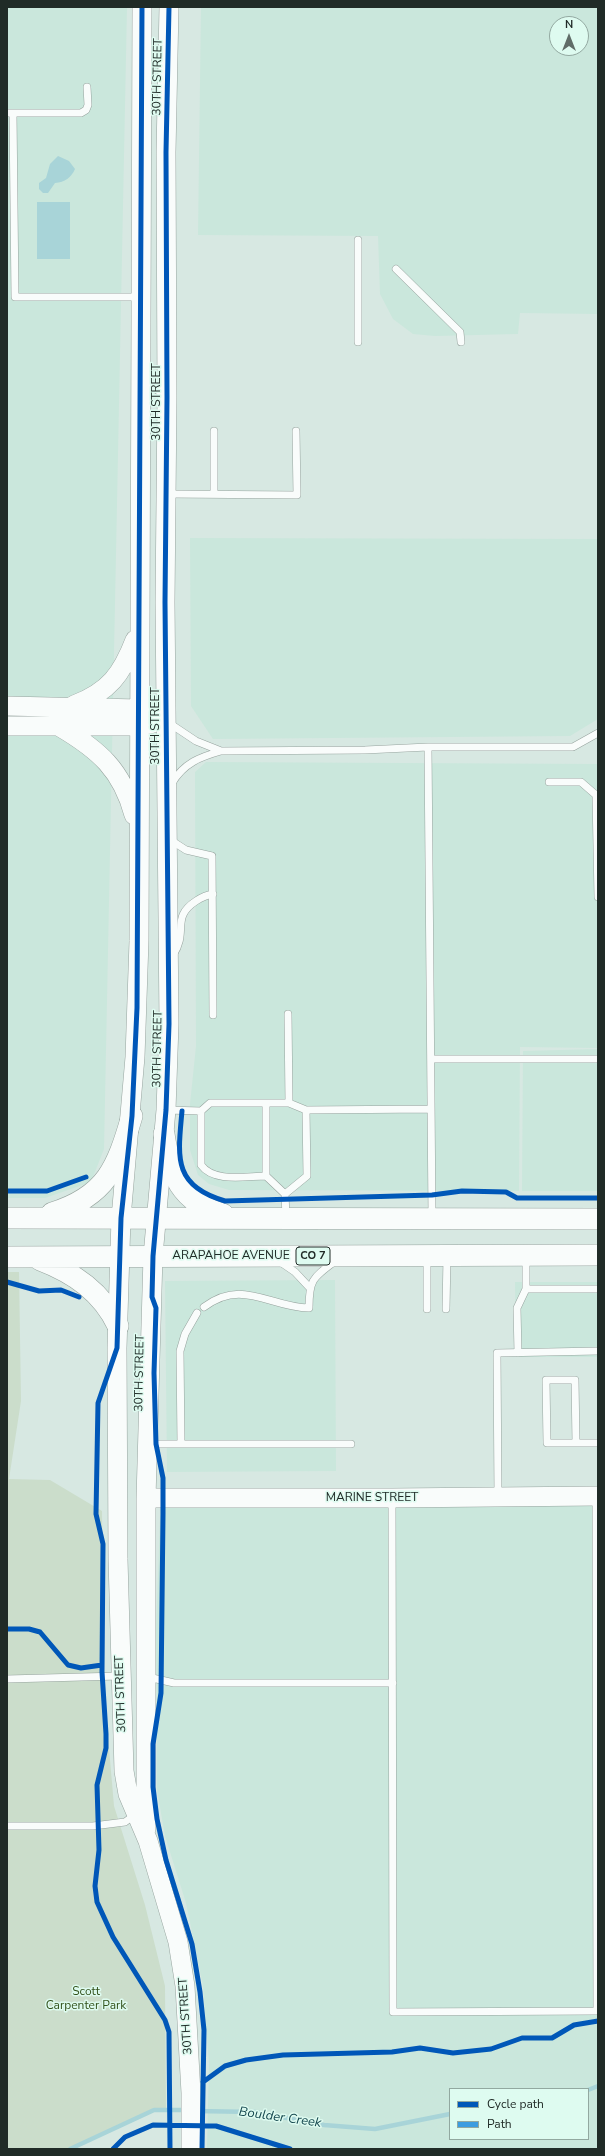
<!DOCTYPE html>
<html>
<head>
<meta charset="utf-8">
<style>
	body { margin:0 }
	#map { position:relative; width:605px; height:2156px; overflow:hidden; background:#d7e8e2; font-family:"Nunito Sans",sans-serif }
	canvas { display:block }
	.frame { position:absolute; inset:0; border:8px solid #202b27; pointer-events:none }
	.legend { position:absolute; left:449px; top:2088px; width:140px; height:52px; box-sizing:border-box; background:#defbf0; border:1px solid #92a8a0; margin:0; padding:5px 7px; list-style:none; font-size:12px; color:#202b27 }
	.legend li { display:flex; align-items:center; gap:8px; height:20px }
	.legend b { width:20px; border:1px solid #92a8a0 }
	.north { position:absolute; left:549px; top:16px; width:40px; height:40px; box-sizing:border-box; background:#defbf0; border:1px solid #92a8a0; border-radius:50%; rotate:0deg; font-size:11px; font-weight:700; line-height:16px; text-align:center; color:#202b27 }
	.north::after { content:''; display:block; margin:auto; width:14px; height:18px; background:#606d68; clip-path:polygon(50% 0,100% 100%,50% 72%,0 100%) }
</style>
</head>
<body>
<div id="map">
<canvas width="605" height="2156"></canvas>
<div class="frame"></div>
<ul class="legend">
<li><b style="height:5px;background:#0057b8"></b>Cycle path</li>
<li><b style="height:5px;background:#3c9ce0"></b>Path</li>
</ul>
<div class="north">N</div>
</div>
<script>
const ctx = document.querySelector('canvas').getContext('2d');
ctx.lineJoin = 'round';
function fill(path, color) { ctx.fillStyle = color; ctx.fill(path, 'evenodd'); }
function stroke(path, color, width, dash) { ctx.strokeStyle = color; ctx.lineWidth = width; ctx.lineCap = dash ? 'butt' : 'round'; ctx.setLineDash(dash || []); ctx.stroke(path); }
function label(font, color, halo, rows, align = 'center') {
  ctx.font = font + ' "Nunito Sans",sans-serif'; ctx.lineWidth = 3; ctx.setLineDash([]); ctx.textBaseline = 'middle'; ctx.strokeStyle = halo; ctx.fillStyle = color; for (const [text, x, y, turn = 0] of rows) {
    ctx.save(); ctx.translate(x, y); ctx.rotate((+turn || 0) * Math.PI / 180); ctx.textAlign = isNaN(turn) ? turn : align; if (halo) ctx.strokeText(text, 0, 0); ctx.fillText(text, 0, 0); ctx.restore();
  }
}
fill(new Path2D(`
	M7 7H127L104 1149 91 1182 45 1198H7Z
	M201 7H598V314L520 313 518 334 435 336 413 334 393 319 380 294 378 236 198 235ZM557 24H581V48H557Z
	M190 538 598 539V719L570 736 213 739 191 706Z
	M206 762 598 764V1048L520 1047 519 1191 229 1190 209 1184 198 1175 190 1150V1104L196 1046 195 772Z
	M598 1049V1191H522L523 1051Z
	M335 1280 336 1471 167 1472 165 1281Z
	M515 1282H598V1357H516Z
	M598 1487V2149H207L209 2063 203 1986 186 1903 165 1836 157 1790 156 1631 161 1491 368 1488 497 1490ZM450 2089H588V2139H450Z`), '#cae7dc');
fill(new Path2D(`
	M7 1272H19L21 1401 9 1479 50 1480 102 1511 104 1690 114 1806 145 1905 165 1986 166 2110H154L70 2149H7Z`), '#cbddcb');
fill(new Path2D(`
	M58 156 69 161 75 169C71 178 65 182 55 183L48 193H43L39 189V183L46 178 50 164Z
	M37 202H70V259H37Z`), '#a8d4d8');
stroke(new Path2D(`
	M588 2090 598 2086
	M195 2111 255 2112 324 2125 375 2129 450 2114
	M70 2149 154 2110H187`), '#a8d4d8', 4.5);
const lane = new Path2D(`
	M7 113H81L86 110 88 105 87 87
	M13 113 15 297H140
	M358 240V342
	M396 269 460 332 461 342
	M146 375 152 386 164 395
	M214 431V494
	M167 494 297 495 296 431
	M169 723 196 741 221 751 365 750 428 747H573L598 733
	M428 747 432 1216
	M549 782H581L596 795 598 897
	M172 783C184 763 200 757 221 751
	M169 839 186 850 212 856 213 1015
	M173 955C189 931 170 918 196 901 202 897 206 895 213 894
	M288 1014 289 1103 306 1110
	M431 1059H598
	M266 1103H289
	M166 1110 201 1111 210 1103H266V1176
	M201 1111V1165C214 1183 246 1176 266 1176L285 1194 286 1217
	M285 1194 307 1176 306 1110 431 1109
	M427 1257V1309
	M526 1257V1289
	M279 1261 295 1272 309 1287
	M204 1307C242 1278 269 1307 309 1308 309 1281 312 1278 334 1262
	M446 1309 447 1257
	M518 1353 517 1308 526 1289H598
	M576 1443 575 1380H546L547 1443H598
	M148 1444H351
	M181 1444 180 1351 185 1334 197 1313
	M498 1497 497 1353 598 1351
	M392 1498 393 2012 597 2011 596 1496
	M148 1677 174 1683H393
	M7 1679 120 1676
	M7 1826H93L125 1822 136 1814`);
const secondary = new Path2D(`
	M142 7 139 941 135 1057 121 1218 117 1348 118 1559 124 1771 128 1794 148 1841 178 1942 185 1986 191 2093V2149
	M74 705C109 692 122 674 135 640
	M7 706 139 709 151 714
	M7 726H139L151 724
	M60 727C99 750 122 770 134 815
	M146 1498H392L598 1496
	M146 1829V1498L153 1256 166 1110 169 1024 165 602 167 398 166 152 169 7`);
const primary = new Path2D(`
	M164 1134C170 1174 180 1202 223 1214
	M52 1213C107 1196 117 1167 132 1116
	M7 1218 598 1219
	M7 1257 598 1255
	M40 1260C74 1273 102 1292 118 1326`);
stroke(lane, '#96a39e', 8);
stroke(secondary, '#96a39e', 20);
stroke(primary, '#96a39e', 22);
stroke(lane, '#f9fcfb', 7);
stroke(secondary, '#f9fcfb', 19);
stroke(primary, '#f9fcfb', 21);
stroke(new Path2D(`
	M597 1997H598`), '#3c9ce0', 4, [8, 4]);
stroke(new Path2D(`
	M142 7 137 1008 132 1116 121 1218 117 1348 98 1403 96 1514 103 1544 102 1672 106 1734V1748L97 1785 99 1850 95 1886 97 1902 113 1937 165 2020 169 2032 170 2149
	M169 7 166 152 167 398 165 602 169 1024 166 1110 153 1256 152 1297 156 1308 154 1373 156 1444 163 1478V1514L161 1693 153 1744V1787L157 1819 166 1860 192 1944 200 1992 204 2030 202 2149
	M182 1111C178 1156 172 1186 225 1201L432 1195 462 1191 506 1192 517 1198H598
	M7 1191H47L86 1177
	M7 1282 39 1291 61 1290 79 1297
	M7 1629H29L40 1632 68 1665 81 1668 102 1665
	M203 2082 225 2066 246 2060 283 2055 392 2052 420 2048 453 2053 491 2049 522 2038H552L574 2025 598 2021
	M113 2149 125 2137 153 2125 216 2126 290 2149`), '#0057b8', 5);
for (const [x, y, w] of [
	[313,1256,34]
]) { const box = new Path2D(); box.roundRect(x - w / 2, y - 9, w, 18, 3); ctx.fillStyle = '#defbf0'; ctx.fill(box); stroke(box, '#202b27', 1); }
label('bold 11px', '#202b27', null, [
	["CO 7",313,1256]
]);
label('12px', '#202b27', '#defbf0', [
	["30TH STREET",158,77,-89],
	["30TH STREET",157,402,-90],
	["30TH STREET",156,726,-90],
	["30TH STREET",158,1049,-89],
	["ARAPAHOE AVENUE",231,1256],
	["30TH STREET",140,1373,-89],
	["MARINE STREET",372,1498],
	["30TH STREET",121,1694,-92],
	["30TH STREET",186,2016,-94]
]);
label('12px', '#32511a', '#defbf0', [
	["Scott",86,1992],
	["Carpenter Park",86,2006]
]);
label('italic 13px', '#13464d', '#defbf0', [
	["Boulder Creek",280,2118,8]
]);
</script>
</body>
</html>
